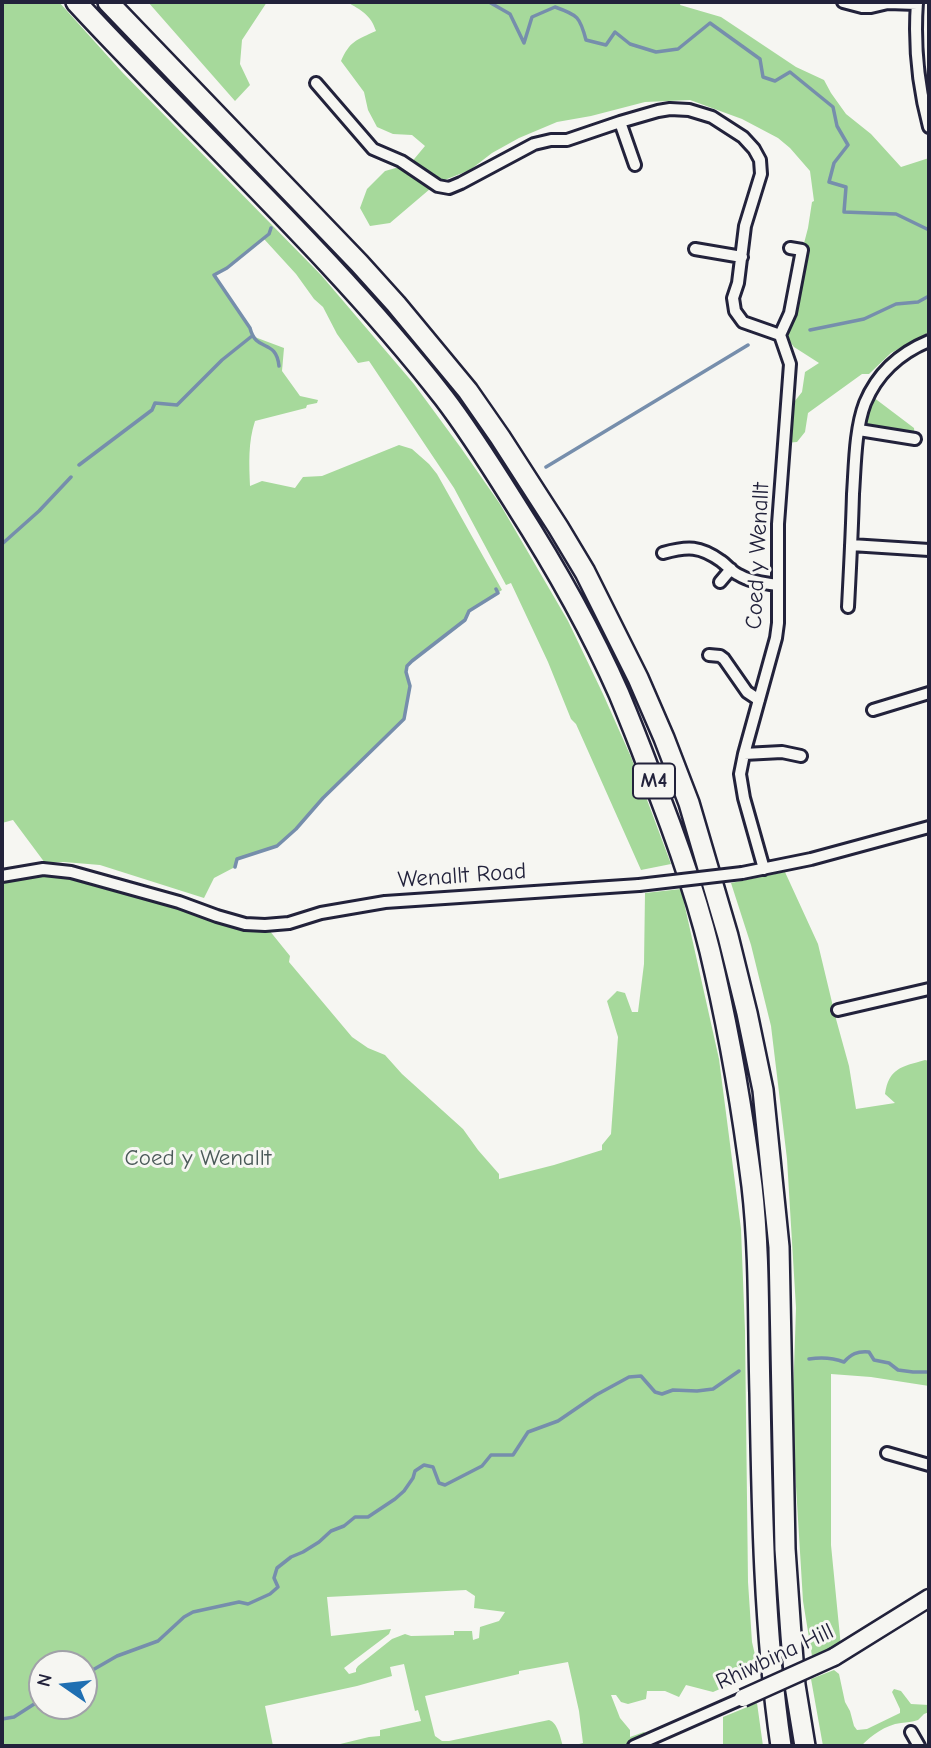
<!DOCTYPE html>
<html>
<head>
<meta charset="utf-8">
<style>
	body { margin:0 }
	#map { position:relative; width:931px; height:1748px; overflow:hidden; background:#f6f6f2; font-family:"Comic Neue",sans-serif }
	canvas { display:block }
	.frame { position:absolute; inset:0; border:4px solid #22223b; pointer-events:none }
	.north { position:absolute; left:28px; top:1650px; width:70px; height:70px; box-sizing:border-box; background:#f6f6f2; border:2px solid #a1a1a9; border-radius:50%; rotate:284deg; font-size:19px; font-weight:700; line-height:28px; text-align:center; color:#22223b }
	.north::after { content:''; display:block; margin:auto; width:24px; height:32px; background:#1f6fb2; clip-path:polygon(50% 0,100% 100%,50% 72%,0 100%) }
</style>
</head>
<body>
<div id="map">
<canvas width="931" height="1748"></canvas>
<div class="frame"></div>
<div class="north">N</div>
</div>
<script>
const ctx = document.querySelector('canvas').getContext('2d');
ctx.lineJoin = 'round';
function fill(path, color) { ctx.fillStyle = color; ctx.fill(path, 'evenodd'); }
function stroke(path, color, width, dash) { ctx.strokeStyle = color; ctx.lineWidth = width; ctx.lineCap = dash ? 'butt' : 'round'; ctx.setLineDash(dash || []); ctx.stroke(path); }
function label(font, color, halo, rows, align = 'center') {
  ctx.font = font + ' "Comic Neue",sans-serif'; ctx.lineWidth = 6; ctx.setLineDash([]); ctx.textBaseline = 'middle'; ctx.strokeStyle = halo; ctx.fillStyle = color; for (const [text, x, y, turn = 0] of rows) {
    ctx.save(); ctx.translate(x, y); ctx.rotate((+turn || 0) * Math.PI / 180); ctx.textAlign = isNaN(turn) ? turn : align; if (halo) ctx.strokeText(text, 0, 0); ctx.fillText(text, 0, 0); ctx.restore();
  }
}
fill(new Path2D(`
	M2 2H59L122 72 321 275 414 384 461 448 500 504 568 621 603 694 631 757 671 864 641 870 576 724 571 719 548 662 511 583 506 585 454 488 369 361 358 363 337 334 323 307 314 299 296 274 264 239 227 268 215 275 250 328 252 336 284 348 282 371 300 396 318 400 317 403 307 405 306 408 255 421C248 442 249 464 250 486L262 481 295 488 303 477 322 476 399 445 412 449 429 464 437 474 502 590 469 611 465 620 412 661 407 666 406 672 410 686 404 719 323 798 296 829 277 846 237 859 235 867 214 878 204 898 100 865 64 862 45 863 13 820 2 823Z
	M148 2H267L242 40 240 64 250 85 235 101Z
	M347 2H681L680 5 721 17 796 67 824 80 831 93 846 114 871 134 901 167 929 158V332L891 353 869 374H862L808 413 805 432 797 442 785 443 787 411 802 392 805 372 819 363 794 347 787 338 780 335 808 228 812 202 814 201 810 171 790 148 778 138 742 119 690 100 645 102 591 116 557 122 519 138 492 153 470 170 437 183 390 223 370 226 360 208 367 189 385 171 410 164 425 146 412 135 393 134 377 127 368 110 364 92 341 61C350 41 356 40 376 31 371 15 361 10 347 2Z
	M869 394 914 428 915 439 859 430Z
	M43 869 265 925 290 956 289 962 352 1037 368 1048 385 1055 402 1074 463 1129 478 1150 499 1174V1179L554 1165 602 1150V1145L611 1134 618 1037 607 1001 617 991 625 993 632 1012H638L644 964 645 893 681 889 719 1059 741 1229 745 1331 748 1582 752 1642 759 1672 713 1692 686 1685 679 1697 665 1691H647L646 1699 628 1704 621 1702 616 1695H611L620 1718 630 1730V1737L644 1732 661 1746H571L583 1743 579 1711 568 1662 519 1671V1674L425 1696 435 1736 442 1741H449L549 1720C558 1723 560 1737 563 1746H332L369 1737 380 1736V1730L421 1721 418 1710 415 1711 404 1664 390 1667 392 1676 357 1686 265 1706 273 1746H2V876ZM466 1590 475 1596 474 1608 505 1612 499 1621 480 1627 479 1638 473 1640 472 1631H454V1635L411 1636 405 1634 392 1639 358 1666 356 1669V1672L349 1674 344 1668 389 1634 391 1629 331 1636 327 1597ZM42 1664H84V1706H42Z
	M785 872 818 944 836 1019 849 1066 856 1109 895 1103 885 1094C889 1068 901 1067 925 1060L929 1061V1386L871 1377 831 1374V1545L841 1647 812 1656 803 1601 795 1470 793 1399 796 1308 787 1159 771 1026 751 945 731 883Z
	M834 1670 839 1674 845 1702 850 1711 854 1726 857 1730 867 1729 900 1713V1709L892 1692 894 1689 901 1691 911 1704 929 1705V1712L924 1714 918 1720C912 1722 907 1722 901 1723 885 1725 872 1735 861 1746H823L811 1679Z
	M757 1703 763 1746H723V1717Z`), '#a6d99b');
stroke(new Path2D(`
	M489 2 510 14 524 43 532 17 555 7C578 15 580 17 586 40L606 45 615 32 630 44 656 52 678 49 710 23 760 59 763 77 775 81 790 72 833 107 837 126 848 145 834 163 829 182 846 187 844 212 896 214 929 230
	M271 228 269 234 264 238 227 268 214 275 250 328C256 353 276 338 279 366
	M810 330 864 319 896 304 918 302 929 296
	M79 465 152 410 155 403 177 405 222 360 252 336
	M546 467 748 345
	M2 544 39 511 71 477
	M235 867 237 859 277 846 296 829 323 798 404 719 410 686 406 672 407 666 412 661 465 620 469 611 498 593 496 589
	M809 1359C821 1357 831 1357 844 1362 851 1354 857 1351 869 1352L874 1360 889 1363 898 1370 913 1372H929
	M84 1675 117 1656 158 1641 184 1617 193 1612 239 1602 248 1604 270 1594 278 1587 274 1578 277 1568 291 1557 303 1552 319 1542 331 1531 344 1526 355 1517H368L395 1499 404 1491 413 1478 415 1471 424 1465 433 1467 439 1483 445 1485 482 1466 491 1455H513L528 1432 558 1421 596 1395 629 1377 641 1376 655 1392 662 1394 673 1390 697 1391 713 1389 739 1371
	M2 1719 14 1717 42 1699`), '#768eac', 3.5);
const street = new Path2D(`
	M843 2 862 7H871L888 3 917 4
	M917 2C914 44 918 86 929 127
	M316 83 373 149 401 161 438 186 449 188 461 183 534 144 551 140H567L620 122 658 111 670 109 689 110 712 117 743 137 754 149 760 160 761 174 745 226 738 283 733 298 735 311 743 322 780 335 790 364 778 524V623L776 638 744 754 740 774 744 798 764 869
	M620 122 635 165
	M695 249 742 257
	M780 335 790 313 802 250 790 248
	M859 430 915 439
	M851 545 929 550
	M663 553C688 546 700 546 721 561 727 565 732 572 739 575 750 582 765 583 777 585
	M720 582 731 569
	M848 607C850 569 852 532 853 494 855 466 855 429 865 403 877 374 900 353 929 341
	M709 655 720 656 724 659 747 692 759 700
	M873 710 929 693
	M744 754 782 752 801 756
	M742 873 811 859 929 827
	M2 876 43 869 71 872 179 902 217 916 245 924 265 925 289 923 321 913 385 902 639 885
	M838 1010 929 989
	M887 1453 929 1465
	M911 1732 919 1746
	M634 1746 743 1698`);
const secondary = new Path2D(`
	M834 1657 929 1598`);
const highway = new Path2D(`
	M76 2C198 134 333 256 444 398 470 432 493 469 515 504 554 565 590 628 619 694 629 718 639 743 648 767 675 834 700 903 715 973 731 1043 743 1115 752 1186 760 1255 758 1324 760 1393 762 1511 764 1629 781 1746
	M108 2 359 263 396 304 468 391 500 437 558 527 585 572 638 678 664 738 689 803 728 936 747 1013 763 1090 779 1247 785 1549 791 1635 795 1685 805 1746`);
stroke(street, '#22223b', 16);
stroke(secondary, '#22223b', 21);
stroke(highway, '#22223b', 24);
stroke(street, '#f6f6f2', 10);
stroke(secondary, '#f6f6f2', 16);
stroke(highway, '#f6f6f2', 19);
const streetBridge = new Path2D(`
	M639 885 742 873`);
const secondaryBridge = new Path2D(`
	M743 1698 834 1657`);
stroke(streetBridge, '#22223b', 16, []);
stroke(secondaryBridge, '#22223b', 21, []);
stroke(streetBridge, '#f6f6f2', 10);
stroke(secondaryBridge, '#f6f6f2', 16);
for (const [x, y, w] of [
	[654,781,42]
]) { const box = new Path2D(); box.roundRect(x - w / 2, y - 17.5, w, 35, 5); ctx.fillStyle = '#f6f6f2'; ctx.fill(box); stroke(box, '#22223b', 2); }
label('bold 21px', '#22223b', null, [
	["M4",654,781]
]);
label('23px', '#22223b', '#f6f6f2', [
	["Coed y Wenallt",758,556,-87],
	["Wenallt Road",462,876,-4],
	["Rhiwbina Hill",775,1657,-25]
]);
label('23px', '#4a5958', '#f6f6f2', [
	["Coed y Wenallt",198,1158]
]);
</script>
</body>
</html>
